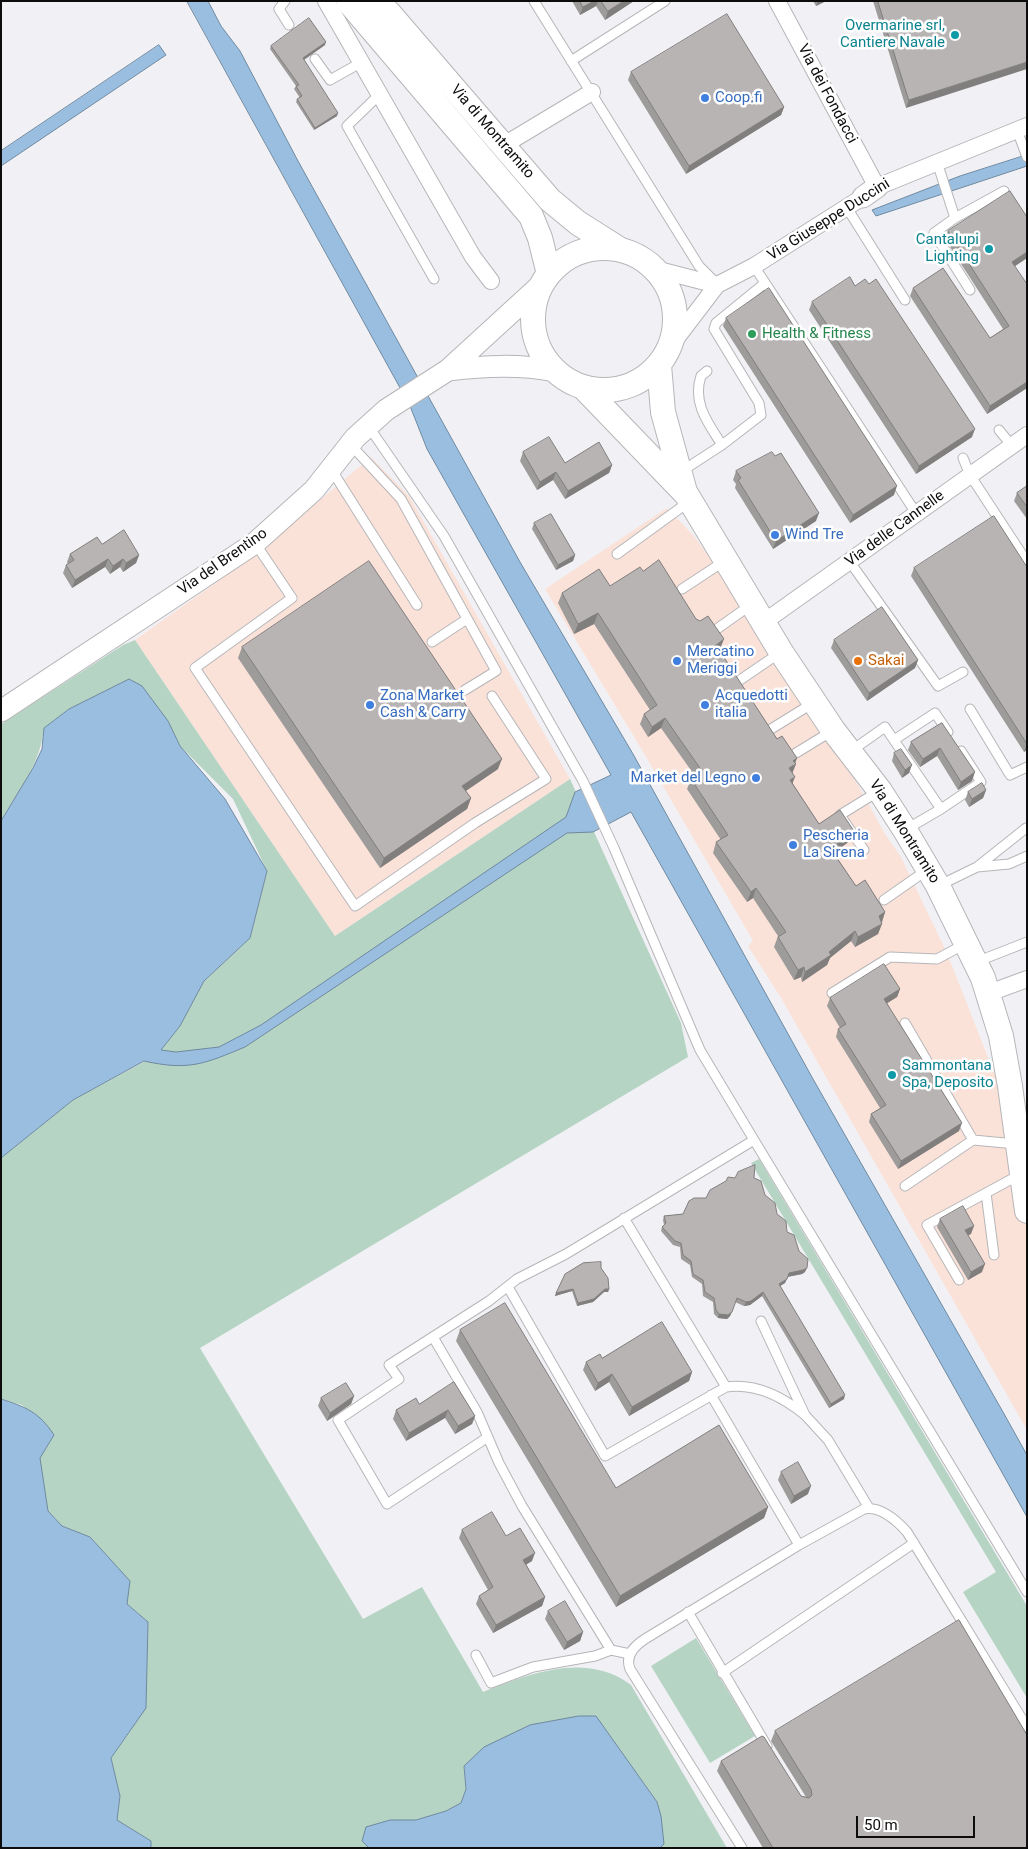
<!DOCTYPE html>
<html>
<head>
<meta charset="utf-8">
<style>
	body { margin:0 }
	#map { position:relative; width:1028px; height:1849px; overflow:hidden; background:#f1f1f5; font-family:Roboto,sans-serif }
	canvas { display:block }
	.frame { position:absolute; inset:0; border:2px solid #0c0c0d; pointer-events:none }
	.scale { position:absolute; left:856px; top:1816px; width:119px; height:22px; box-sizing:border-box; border:2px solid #0c0c0d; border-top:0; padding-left:6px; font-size:15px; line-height:18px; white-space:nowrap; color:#0c0c0d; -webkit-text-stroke:4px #fff; paint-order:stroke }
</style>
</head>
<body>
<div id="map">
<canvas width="1028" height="1849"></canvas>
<div class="frame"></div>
<div class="scale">50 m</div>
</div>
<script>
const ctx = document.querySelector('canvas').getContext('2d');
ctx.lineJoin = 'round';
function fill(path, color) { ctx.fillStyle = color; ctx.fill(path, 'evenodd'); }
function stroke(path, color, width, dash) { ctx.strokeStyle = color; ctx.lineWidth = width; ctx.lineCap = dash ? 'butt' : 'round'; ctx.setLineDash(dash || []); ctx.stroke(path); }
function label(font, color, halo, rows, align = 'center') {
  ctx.font = font + ' Roboto,sans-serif'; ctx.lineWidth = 5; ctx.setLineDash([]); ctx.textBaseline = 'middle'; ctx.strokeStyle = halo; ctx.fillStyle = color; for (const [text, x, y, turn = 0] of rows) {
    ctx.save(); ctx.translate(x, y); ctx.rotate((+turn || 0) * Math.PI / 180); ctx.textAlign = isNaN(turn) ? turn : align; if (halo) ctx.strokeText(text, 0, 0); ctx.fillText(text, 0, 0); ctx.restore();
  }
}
fill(new Path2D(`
	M371 457 409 496 570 779 335 936 135 640 256 554Z
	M667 508 694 536 720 572 842 756 885 834 901 857 947 953 1013 1121 1027 1208V1430L781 998 748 946 753 941 645 755 545 589Z`), '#fbe2d9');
fill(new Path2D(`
	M135 640 335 936 570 779 681 1023 688 1057 200 1348 363 1619 422 1587 483 1692C529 1674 586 1651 631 1685L727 1848H660L664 1844 657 1802 595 1716 464 1766 466 1789 461 1803 446 1811 416 1820H390L362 1841 369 1848H151V1841L117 1820 120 1796 111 1758 131 1730 146 1660 148 1622 127 1604 108 1557 90 1537 62 1526 48 1511 39 1458 54 1435 22 1405 1 1399V1158L73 1100 157 1055 180 1026 204 981 250 938 267 871 233 799 180 746 168 721 91 699 69 709 44 728C40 765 19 790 1 821V724L123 645Z
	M759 1159 1027 1606V1698L963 1592 996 1572 751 1163Z
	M696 1638 755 1736 710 1763 651 1666Z`), '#b6d4c4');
const water = new Path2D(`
	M187 1H208L221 26 240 51 298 161 520 562 633 754 813 1079 1003 1412 1027 1455V1517L631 812 593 832 567 833 245 1047C204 1064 189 1071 144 1061L73 1100 1 1158V821L33 768 42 749 44 728 69 709 129 679 142 686 168 721 180 746 225 799 267 871 250 938 204 981 180 1026 161 1050 176 1052 219 1047 261 1025 566 817 575 792 611 775 427 449 410 406Z
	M159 45 166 55 1 166V151Z
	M1027 155V166L876 216 872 210 960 176Z
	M1 1399C26 1407 39 1412 54 1435L40 1458 48 1511 62 1526 90 1537 130 1581 127 1604 148 1622 146 1708 111 1758 120 1796 117 1820 151 1841V1848H1Z
	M579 1716H596L657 1802 661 1816 664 1844 660 1848H369L362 1841 366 1827 390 1820H416L446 1811 461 1803 466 1789 464 1766 484 1747 530 1725Z`);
fill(water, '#99bedf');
stroke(water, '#6f89a0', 1);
const service = new Path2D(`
	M285 1 279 9 289 25
	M534 1 699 266 714 281
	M315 59 330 80 362 62
	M571 61 665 1
	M380 94 347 126 434 279
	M1017 130 1027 157
	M937 162 955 218 934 233 970 290
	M847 208 905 300
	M955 218 1004 191
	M754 266 916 513
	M707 371 701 376C692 403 708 423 722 445
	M369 427 444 536 583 781 614 848 700 1050 754 1140
	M999 430 1012 446
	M350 444 401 499 496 671 465 690
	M963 458 970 475 1027 562
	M331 469 417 605
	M682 471 722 445 761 415 759 403 714 329 716 323 765 283
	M255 543 292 598 195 668 355 906 475 823 546 779 492 696
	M617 554 690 501
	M850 562 938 686 963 672
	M682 589 726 560
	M714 631 752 604
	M432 642 467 619
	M740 680 781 652
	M970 709 1010 775 1027 767
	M771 729 813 703
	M894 740 935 713 948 732
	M851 751 885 727 941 809 905 830
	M796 753 832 731
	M941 809 981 782 961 751
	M864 850 840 815 879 791
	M977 867 1026 828
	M938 886 977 867 1009 864 1027 856
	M884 900 927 870
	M976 962 1027 942
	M832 993 890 957 937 959 965 944
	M905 1023 973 1140
	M905 1186 973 1140 1016 1144
	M986 1193 994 1255
	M624 1218 726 1387
	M959 1280 927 1225 1021 1174
	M508 1287 605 1456 726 1387C755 1383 783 1397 805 1415
	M761 1321 805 1415 828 1440 869 1508
	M433 1337 477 1412 499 1463 522 1506 611 1650 595 1656 533 1667 491 1683 476 1655
	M711 1395 799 1545
	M488 1437 387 1504 338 1420 399 1379 389 1365 489 1301 517 1279 566 1254 754 1140 1027 1592
	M688 1612 767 1746
	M611 1650 630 1654
	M722 1673 914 1543
	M742 1848 630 1669C625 1656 634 1646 645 1639L799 1545 864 1509C881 1506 897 1521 907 1532L1027 1727`);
const minor = new Path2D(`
	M326 1 473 257 491 281
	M777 1 877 187 1027 126
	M504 145 592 92
	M655 269 717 285
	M669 348 717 285 754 266 863 197
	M764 622 1027 435
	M989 993 1027 979`);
const tertiary = new Path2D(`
	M863 197 877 187
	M448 370C485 366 519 364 555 371
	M1 711 255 543 314 490 355 438 386 410 448 370 542 284`);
const secondary = new Path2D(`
	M348 1 531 216 540 238 549 274
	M376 1 389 13 550 200 578 223 619 249
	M533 319a71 71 0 1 1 142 0a71 71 0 1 1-142 0Z
	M659 365 663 412 685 492 781 652 833 730 880 791 905 830 938 886 983 978 1001 1036 1010 1086 1027 1211
	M583 387 684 492`);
stroke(service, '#b6b6b9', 11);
stroke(minor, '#b6b6b9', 18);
stroke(tertiary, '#b6b6b9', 23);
stroke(secondary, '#b6b6b9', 26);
stroke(service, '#fff', 9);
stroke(minor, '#fff', 16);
stroke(tertiary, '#fff', 21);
stroke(secondary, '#fff', 24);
fill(new Path2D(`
	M572 1H634L605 20 596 6 580 15Z
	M813 1H826L816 6Z
	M873 1H1027L906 108Z
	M325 45 304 60 337 116 314 130 296 102 297 99 300 98 294 89 296 86 270 49 271 46Z
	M631 72 784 107 781 115 686 174 628 80Z
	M948 231 1027 258 1015 266 1027 388 987 414 910 296 913 288 990 338 1003 329 945 239Z
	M855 286 972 437 916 474 809 310 812 302Z
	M726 318 894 495 850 523 723 326Z
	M523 452 565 463 612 465 609 473 565 499 553 480 537 490 520 461Z
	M736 471 816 521 773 549 735 488 736 484 733 480Z
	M1027 486V519L1014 501 1017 493Z
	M534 523 575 555 573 561 556 570 532 529Z
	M102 544 139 555 136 563 123 572 120 567 110 574 105 567 72 588 63 573 66 565 68 564 67 562 70 554Z
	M1027 567V750L1024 752 911 576 914 568Z
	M643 571 696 619 720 649 719 650 777 739 797 758 792 773 793 784 819 824 850 841 840 848 838 859 856 886 885 912 878 934 855 947 851 941 830 958 827 965 802 982 801 977 794 980 774 947 778 936 753 898 747 902 713 853 716 842 721 840 687 789 691 779 695 776 661 728 648 737 640 724 644 714 650 710 594 624 574 634 558 603 562 593 610 586Z
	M834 640 918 660 915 668 867 701 831 648Z
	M242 647 498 769 466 791 471 798 467 809 380 868 238 658Z
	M942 723 972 781 958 790 937 756 920 767 908 750 911 742Z
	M894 753 909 773 902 778 892 761Z
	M986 790 983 798 969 807 965 800 968 792Z
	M900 989 897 997 887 1003 959 1131 898 1169 869 1122 871 1114 880 1108 836 1037 838 1029 840 1028 827 1006 830 998Z
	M735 1178H754L787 1232 805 1272 802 1274 787 1277 785 1283 780 1286 844 1399 829 1408 762 1296 750 1305 744 1306 735 1302 730 1316 727 1319 718 1318 714 1314 713 1302 703 1296 702 1284 692 1277 690 1265 681 1259 680 1247 673 1245 661 1231 662 1227 664 1225 663 1220 664 1216 683 1214Z
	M940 1219 971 1234 968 1235 982 1272 968 1280 937 1227Z
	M601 1268 609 1289 608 1292H604L593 1302 577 1306 572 1291 555 1296 556 1293Z
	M460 1330 616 1488 768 1507 764 1518 616 1607 456 1341Z
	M602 1358 692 1372 689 1381 629 1416 609 1382 595 1391 583 1370 586 1362Z
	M354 1396 351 1404 327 1421 318 1406 321 1398Z
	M419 1404 475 1416 472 1424 455 1434 445 1418 406 1441 393 1419 396 1410Z
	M781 1472 808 1494 791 1504 778 1480Z
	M462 1530 506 1536 532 1561 526 1564 545 1597 542 1606 493 1633 476 1604 479 1596 488 1590 459 1538Z
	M548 1611 583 1632 580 1641 564 1650 545 1619Z
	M775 1731 1027 1848H763L717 1771 721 1761 801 1796 806 1797 771 1741Z`), '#9e9b9b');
fill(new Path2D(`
	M594 1H598L596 6 580 15 583 7Z
	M624 1H634L605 20 608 11Z
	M818 1H826L816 6Z
	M326 42 325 45 302 61 303 58Z
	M1027 62V69L906 108 909 100Z
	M784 107 781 115 686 174 689 166Z
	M338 113 337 116 314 130 315 128Z
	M1027 252V258L1009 270 1012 262Z
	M1027 382V388L987 414 990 406Z
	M975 429 972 437 916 474 919 466Z
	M612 465 609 473 565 499 568 491Z
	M556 472 553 480 537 490 540 482Z
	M897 486 894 495 850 523 853 515Z
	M819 513 816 521 773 549 776 541Z
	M139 555 136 563 123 572 126 563Z
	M575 555 573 561 556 570 558 565Z
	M108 559 105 567 72 588 75 580Z
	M123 559 120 567 110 574 113 566Z
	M598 613 594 624 574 634 578 624Z
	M724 639 720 649 712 655 716 645Z
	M918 660 915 668 867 701 869 693Z
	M665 718 661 728 648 737 652 727Z
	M1027 743V750L1024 752Z
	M940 748 937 756 920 767 923 759Z
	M797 758 794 765 796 764 792 774 789 768 793 761Z
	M502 759 498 769 458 796 462 786Z
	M912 765 909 773 902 778 905 770Z
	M975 772 972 781 958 790 961 782Z
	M795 777 791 787 790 780Z
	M986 790 983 798 969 807 972 799Z
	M471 798 467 809 380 868 384 858Z
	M854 831 850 841 833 853 837 843Z
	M841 849 838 859 834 854Z
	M756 888 753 898 747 902 751 892Z
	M885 912 882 922 875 926 879 916Z
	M882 924 878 934 855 947 858 937Z
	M855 931 851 941 830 958 827 965 802 982 805 972Z
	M804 967 801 977 794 980 798 970Z
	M900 989 897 997 881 1007 884 999Z
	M962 1123 959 1131 898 1169 901 1161Z
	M974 1226 971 1234 962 1238 965 1230Z
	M985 1264 982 1272 968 1280 971 1272Z
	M807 1268 805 1272 802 1274 787 1277 789 1273Z
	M787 1279 785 1283 777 1288 779 1284Z
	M573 1289 572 1291 555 1296 556 1293Z
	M605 1289H609L608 1292H604L593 1302 577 1306 578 1303Z
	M763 1292 762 1296 750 1305 744 1306 746 1302Z
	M732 1312 730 1316 727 1319 718 1318 719 1314Z
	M692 1372 689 1381 629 1416 632 1407Z
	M612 1374 609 1382 595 1391 598 1383Z
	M845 1395 844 1399 829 1408 831 1404Z
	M354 1396 351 1404 327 1421 330 1413Z
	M448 1410 445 1418 406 1441 409 1433Z
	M475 1416 472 1424 455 1434 458 1426Z
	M811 1486 808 1494 791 1504 794 1496Z
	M768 1507 764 1518 616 1607 620 1596Z
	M535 1553 532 1561 521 1568 523 1560Z
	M545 1597 542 1606 493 1633 496 1625Z
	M583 1632 580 1641 564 1650 567 1642Z`), '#817e7e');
const building = new Path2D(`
	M580 1H594L583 7Z
	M601 1H624L608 11Z
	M878 1H1027V62L909 100Z
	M727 14 784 107 689 166 631 72Z
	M309 18 326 42 303 58 338 113 315 128 297 99 302 96 296 86 299 85 271 46Z
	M1010 191 1027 217V252L1012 262 1027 284V382L990 406 913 288 943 268 990 338 1009 326 948 231Z
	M850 277 855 286 865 279 869 284 876 279 975 429 919 466 812 302Z
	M769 288 897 486 853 515 726 318Z
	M549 437 565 463 599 442 612 465 568 491 556 472 540 482 523 452Z
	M772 452 775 456 781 453 819 513 776 541 738 480 741 478 736 471Z
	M1027 486V507L1017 493Z
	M551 514 575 555 558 565 534 523Z
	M994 516 1027 567V744L914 568Z
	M124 530 139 555 126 563 123 559 113 566 108 559 75 580 66 565 74 560 70 554 97 537 102 544Z
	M659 560 696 619 700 621 708 616 724 639 716 645 777 739 782 736 797 758 793 761 796 764 789 768 795 777 790 780 819 824 840 810 854 831 837 843 841 849 834 854 856 886 865 880 885 912 879 916 882 924 858 937 855 931 829 952 831 955 805 972 804 967 798 970 778 937 786 932 756 888 751 892 716 842 728 835 691 779 702 771 665 718 652 727 644 714 657 705 598 613 578 624 562 593 599 569 610 586 640 567 643 571Z
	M369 561 502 759 462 786 471 798 384 858 242 647Z
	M882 607 918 660 869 693 834 640Z
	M942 723 975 772 961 782 940 748 923 759 911 742Z
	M901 749 912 765 905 770 894 753Z
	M982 783 986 790 972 799 968 792Z
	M884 964 900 989 884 999 962 1123 901 1161 871 1114 886 1105 838 1029 846 1024 830 998Z
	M755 1165 754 1178 761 1181 765 1195 775 1203 777 1214 786 1221 787 1232 794 1235 799 1251 808 1259 807 1268 803 1270 789 1273 787 1279 779 1284 845 1395 831 1404 763 1292 751 1301 746 1302 737 1298 732 1312 728 1315 719 1314 716 1310 714 1298 705 1292 703 1280 693 1274 691 1261 683 1255 681 1243 675 1241 662 1227 666 1223 664 1216 683 1214 689 1201 694 1198H706L710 1190 726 1181 728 1177 735 1178 738 1172Z
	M963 1206 974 1226 965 1230 985 1264 971 1272 940 1219Z
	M601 1262V1268L608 1278 609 1289H605L594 1299 578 1303 573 1289 556 1293 565 1274 583 1263Z
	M505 1303 616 1488 719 1425 768 1507 620 1596 460 1330Z
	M662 1322 692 1372 632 1407 612 1374 598 1383 586 1362 600 1354 602 1358Z
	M454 1382 475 1416 458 1426 448 1410 409 1433 396 1410 416 1398 419 1404Z
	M346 1383 354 1396 330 1413 321 1398Z
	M798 1462 811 1486 794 1496 781 1472Z
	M492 1512 506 1536 520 1528 535 1553 523 1560 545 1597 496 1625 479 1596 493 1587 462 1530Z
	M565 1601 583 1632 567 1642 548 1611Z
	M959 1620 1027 1735V1848H773L721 1761 762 1736 764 1737 801 1796 809 1798 812 1795 811 1789 775 1731Z`);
fill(building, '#b8b4b4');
stroke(building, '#817e7e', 1);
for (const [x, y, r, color] of [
	[955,35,5,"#0f9aa8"],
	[705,98,5,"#3f7fe0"],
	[989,249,5,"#0f9aa8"],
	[752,334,5,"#2e9e5b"],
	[775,535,5,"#3f7fe0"],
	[677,661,5,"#3f7fe0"],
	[858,661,5,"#e8710a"],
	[370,705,5,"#3f7fe0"],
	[705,705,5,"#3f7fe0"],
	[756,778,5,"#3f7fe0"],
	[793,845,5,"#3f7fe0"],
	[892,1075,5,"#0f9aa8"]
]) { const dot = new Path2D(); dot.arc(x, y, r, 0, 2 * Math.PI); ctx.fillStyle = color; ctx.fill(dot); stroke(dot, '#fff', 2); }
label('15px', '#0d838f', '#fff', [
	["Overmarine srl,",945,26],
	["Cantiere Navale",945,43],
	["Cantalupi",979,240],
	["Lighting",979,257],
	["Sammontana",902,1066,"left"],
	["Spa, Deposito",902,1083,"left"]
], 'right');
label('15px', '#0c0c0d', '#fff', [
	["Via dei Fondacci",827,94,62],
	["Via di Montramito",492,132,49],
	["Via Giuseppe Duccini",829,220,-32],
	["Via delle Cannelle",895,529,-36],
	["Via del Brentino",223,562,-35],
	["Via di Montramito",904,832,58]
]);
label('15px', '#366cbe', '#fff', [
	["Coop.fi",715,98],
	["Wind Tre",785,535],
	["Mercatino",687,652],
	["Meriggi",687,669],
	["Zona Market",380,696],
	["Cash & Carry",380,713],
	["Acquedotti",715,696],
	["italia",715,713],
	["Market del Legno",746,778,"right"],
	["Pescheria",803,836],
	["La Sirena",803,853]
], 'left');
label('15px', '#27864d', '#fff', [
	["Health & Fitness",762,334]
], 'left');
label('15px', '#c56008', '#fff', [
	["Sakai",868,661]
], 'left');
</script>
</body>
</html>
